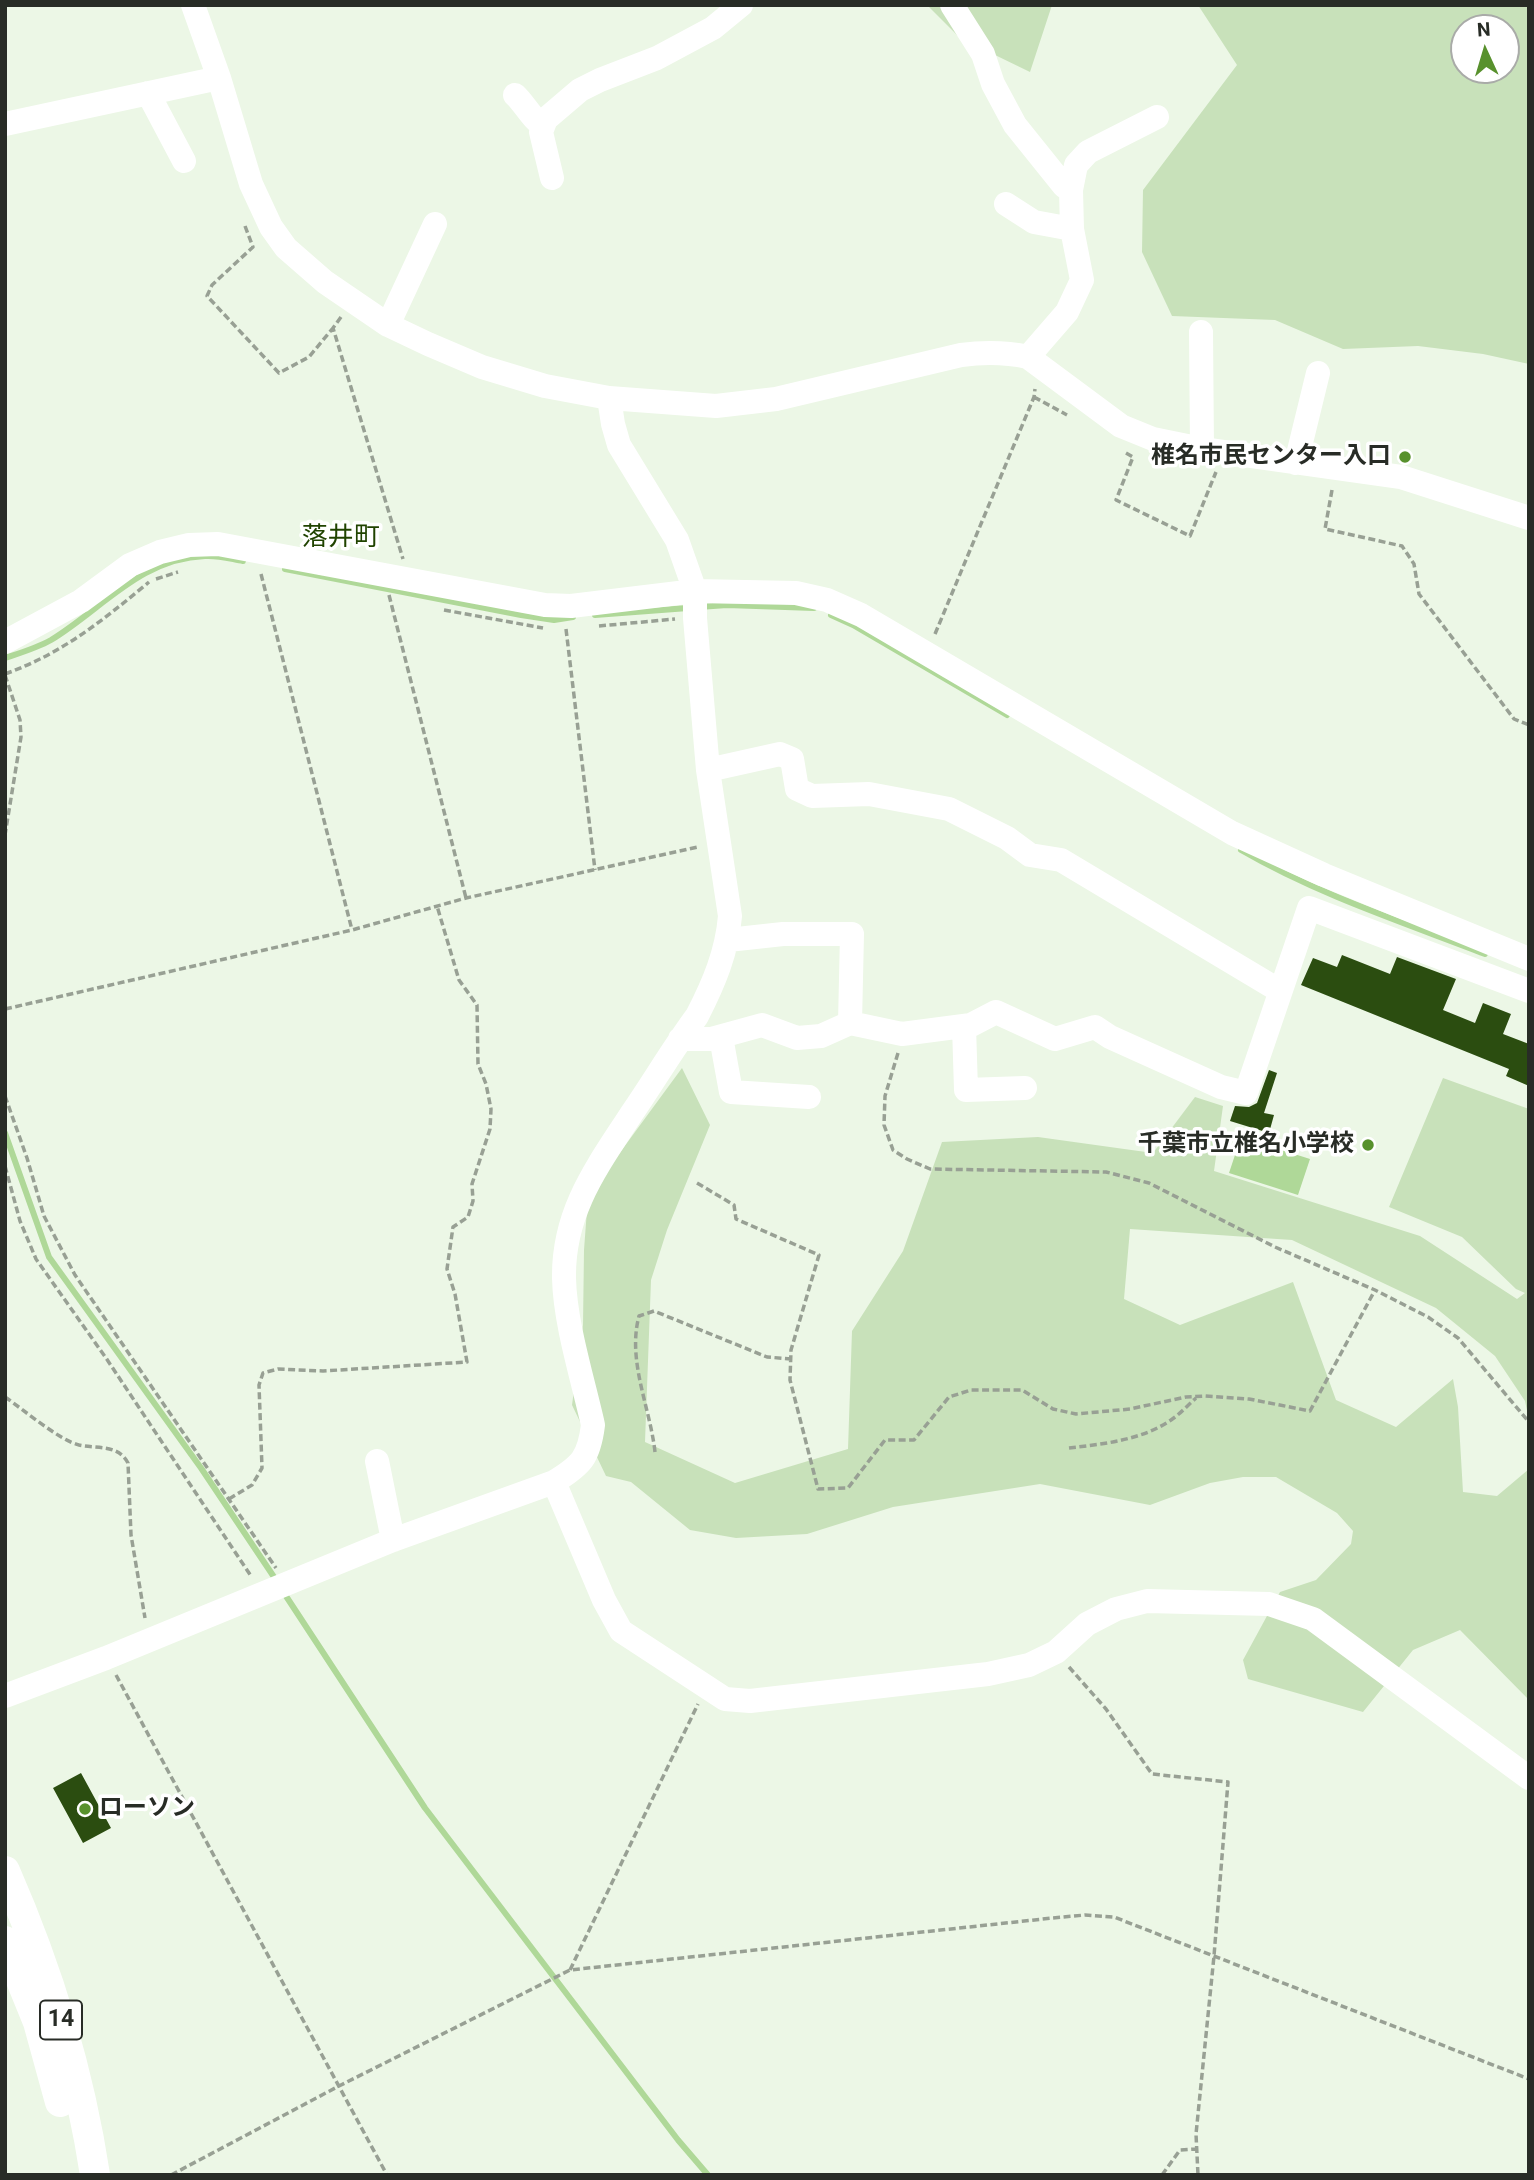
<!DOCTYPE html>
<html>
<head>
<meta charset="utf-8">
<style>
	body { margin:0 }
	#map { position:relative; width:1534px; height:2180px; overflow:hidden; background:#ecf7e6; font-family:Roboto,sans-serif }
	canvas { display:block }
	.frame { position:absolute; inset:0; border:7px solid #282c26; pointer-events:none }
	.north { position:absolute; left:1450px; top:14px; width:70px; height:70px; box-sizing:border-box; background:#fff; border:2px solid #a9aba8; border-radius:50%; rotate:356deg; font-size:19px; font-weight:700; line-height:28px; text-align:center; color:#282c26 }
	.north::after { content:''; display:block; margin:auto; width:24px; height:32px; background:#58912d; clip-path:polygon(50% 0,100% 100%,50% 72%,0 100%) }
</style>
</head>
<body>
<div id="map">
<canvas width="1534" height="2180"></canvas>
<div class="frame"></div>
<div class="north">N</div>
</div>
<script>
const ctx = document.querySelector('canvas').getContext('2d');
ctx.lineJoin = 'round';
function fill(path, color) { ctx.fillStyle = color; ctx.fill(path, 'evenodd'); }
function stroke(path, color, width, dash) { ctx.strokeStyle = color; ctx.lineWidth = width; ctx.lineCap = dash ? 'butt' : 'round'; ctx.setLineDash(dash || []); ctx.stroke(path); }
function label(font, color, halo, rows, align = 'center') {
  ctx.font = font + ' Roboto,"Noto Sans JP",sans-serif'; ctx.lineWidth = 7; ctx.setLineDash([]); ctx.textBaseline = 'middle'; ctx.strokeStyle = halo; ctx.fillStyle = color; for (const [text, x, y, turn = 0] of rows) {
    ctx.save(); ctx.translate(x, y); ctx.rotate((+turn || 0) * Math.PI / 180); ctx.textAlign = isNaN(turn) ? turn : align; if (halo) ctx.strokeText(text, 0, 0); ctx.fillText(text, 0, 0); ctx.restore();
  }
}
fill(new Path2D(`
	M927 5H1052L1030 72 960 38Z
	M1198 5H1529V364L1483 354 1418 346 1343 349 1275 320 1172 316 1142 252 1143 190 1237 65ZM1464 28H1506V70H1464Z
	M682 1068 710 1125 667 1230 651 1280 645 1442 735 1483 848 1449 852 1331 903 1251 942 1142 1038 1137 1153 1153 1195 1097 1223 1106 1214 1171 1420 1236 1517 1299 1525 1293 1516 1289 1462 1237 1389 1207 1443 1078 1529 1109V1420L1525 1401 1495 1356 1436 1308 1292 1240 1130 1229 1124 1299 1180 1325 1293 1282 1336 1400 1396 1427 1453 1379 1458 1407 1463 1492 1497 1496 1529 1469V1700L1460 1630 1413 1650 1363 1712 1248 1679 1243 1660 1280 1592 1316 1580 1351 1544 1353 1531 1337 1513 1276 1477H1243L1210 1483 1150 1505 1040 1484 893 1507 807 1534 736 1538 690 1530 631 1482 606 1476 572 1405 583 1325 584 1250 588 1196Z`), '#c8e1ba');
fill(new Path2D(`
	M1241 1137 1310 1159 1298 1195 1229 1173Z`), '#afd898');
stroke(new Path2D(`
	M285 569 521 615 554 620 573 617
	M699 607 727 605 814 608
	M595 615 688 608
	M831 615 853 625 1007 715
	M5 658C20 653 37 648 51 640 102 609 141 558 205 556 218 555 231 559 243 561
	M1241 850C1317 894 1402 922 1485 954
	M5 1133 49 1257 201 1468 276 1580
	M284 1593 425 1808 678 2140 708 2175`), '#afd898', 6);
fill(new Path2D(`
	M1342 955 1390 974 1397 957 1456 979 1443 1010 1475 1023 1483 1003 1511 1014 1503 1034 1529 1044V1086L1506 1076 1509 1069 1301 985 1313 958 1337 967Z
	M1269 1070 1277 1073 1264 1113 1274 1115 1269 1133 1230 1121 1235 1106 1249 1107 1257 1103Z
	M81 1773 111 1828 83 1843 53 1788Z`), '#2b4d10');
stroke(new Path2D(`
	M245 226 253 247 212 285 207 296 279 373 309 357 333 328
	M341 317 333 328 403 559
	M1034 397 1067 415
	M1126 453 1133 457 1116 500 1190 536 1216 472
	M1332 490 1325 529 1402 546 1414 564 1419 594 1514 719 1529 725
	M261 574 352 930
	M156 579 178 572
	M389 595 466 898
	M444 610 543 628
	M599 626 675 619
	M566 629 595 870
	M935 634 1034 397 1035 389
	M5 674C63 653 102 621 149 582
	M5 675 20 720 21 737 5 835
	M5 1009 352 930 466 898 698 847
	M898 1053 885 1096 884 1125 893 1150 907 1159 930 1169 1106 1172 1149 1183 1275 1247 1375 1290 1428 1317 1458 1338 1529 1422
	M5 1096 27 1158 44 1216 75 1275 276 1568
	M5 1166 20 1221 36 1259 106 1358 251 1576
	M697 1183 734 1205 736 1219 819 1255 791 1350 790 1380 818 1489 848 1488 885 1440H914L949 1397 971 1390H1022L1053 1409 1076 1414 1130 1409 1186 1397 1205 1396 1249 1399 1310 1411 1375 1290
	M5 1397C24 1410 59 1440 79 1445 98 1449 118 1444 128 1463L131 1535 145 1618
	M1069 1448C1104 1444 1142 1440 1171 1420 1180 1414 1188 1405 1196 1398
	M655 1452C650 1407 627 1361 639 1316L654 1311 767 1357 791 1359
	M229 1499 252 1485 262 1468 259 1385 263 1373 278 1369 323 1371 467 1362 455 1294 447 1269 453 1227 468 1217 473 1201 472 1184 490 1129 491 1109 486 1084 478 1064 477 1005 459 980 437 906
	M1069 1667 1106 1709 1152 1774 1228 1782 1214 1956 1196 2134 1198 2175
	M116 1675 387 2175
	M570 1970 698 1704
	M171 2175 339 2086 570 1970 1053 1918 1085 1915 1114 1917 1529 2079
	M1162 2175 1180 2150 1196 2149`), '#98a094', 3.5, [7, 3.5]);
stroke(new Path2D(`
	M193 5 219 78 251 184 271 227 286 248 325 282 388 325 428 344 482 367 545 386 609 398 716 406 776 399 961 355C984 352 1005 352 1028 357L1121 426 1153 439 1202 449 1401 477 1529 518
	M952 5 983 54 993 84 1015 125 1064 186 1071 190
	M148 93 184 161
	M515 95C524 103 534 122 543 125
	M5 124 219 78
	M552 178 541 132 546 119 580 90 600 80 657 58 713 28 741 5
	M1006 204 1034 222 1072 229
	M388 325 435 224
	M1201 332 1202 449
	M1028 357 1067 312 1082 280 1072 229 1071 190 1076 165 1088 152 1157 117
	M1296 463 1318 373
	M5 642 81 601 130 565 160 552 189 545 218 544 545 605 571 606 695 591 796 593 827 600 861 615 1232 833 1324 875 1529 959
	M708 770 780 754 792 759 797 789 812 796 869 794 949 809 1007 838 1030 855 1061 860 1280 991
	M728 940 783 934H852L850 1023 902 1034 971 1025 996 1012 1055 1039 1095 1027 1110 1037 1221 1087 1246 1093 1309 908 1529 991
	M964 1026 966 1090 1025 1088
	M721 1037 731 1092 809 1097
	M680 1039H711L762 1025 797 1038 821 1036 850 1023
	M377 1461 393 1540
	M554 1482 604 1600 621 1631 725 1699 750 1701 988 1674 1029 1665 1056 1652 1087 1624 1116 1609 1147 1601 1269 1604 1313 1619 1529 1778
	M5 1696 106 1658 393 1540 554 1482C582 1465 589 1457 593 1425 583 1380 565 1324 564 1278 563 1211 597 1167 632 1113 654 1081 674 1047 697 1016 714 983 727 952 730 916L708 770 695 618V591L677 540 619 445 613 424 609 398`), '#fff', 24);
stroke(new Path2D(`
	M5 1871C48 1969 79 2069 95 2175
	M5 1941 38 2022 60 2102`), '#fff', 30);
for (const [x, y, r, color] of [
	[1405,457,7,"#58912d"],
	[1368,1145,7,"#58912d"],
	[85,1809,7,"#58912d"]
]) { const dot = new Path2D(); dot.arc(x, y, r, 0, 2 * Math.PI); ctx.fillStyle = color; ctx.fill(dot); stroke(dot, '#fff', 2.5); }
for (const [x, y, w] of [
	[61,2020,42]
]) { const box = new Path2D(); box.roundRect(x - w / 2, y - 19.5, w, 39, 5); ctx.fillStyle = '#fff'; ctx.fill(box); stroke(box, '#282c26', 2); }
label('bold 23px', '#282c26', null, [
	["14",61,2020]
]);
label('bold 24px', '#282c26', '#fff', [
	["椎名市民センター入口",1391,457],
	["千葉市立椎名小学校",1354,1145],
	["ローソン",99,1809,"left"]
], 'right');
label('26px', '#204300', '#fff', [
	["落井町",341,538]
]);
</script>
</body>
</html>
